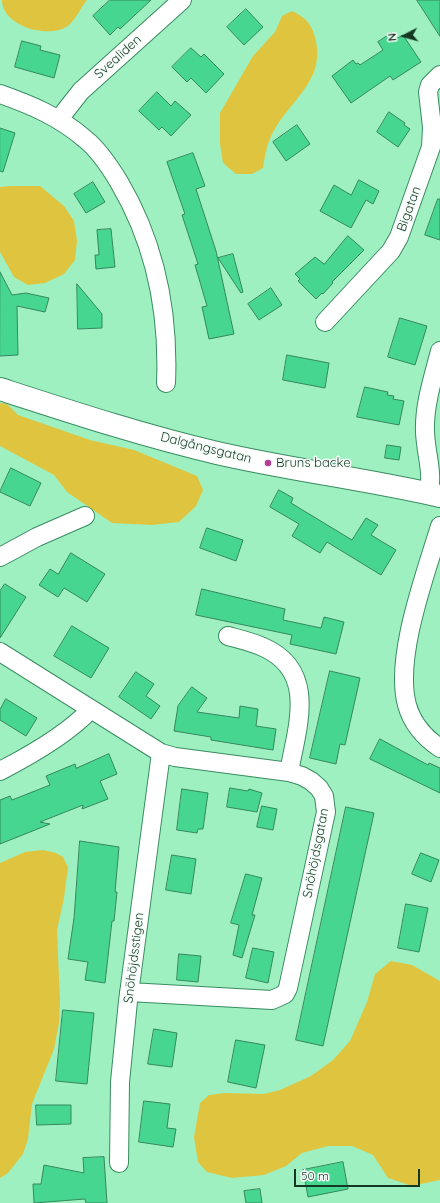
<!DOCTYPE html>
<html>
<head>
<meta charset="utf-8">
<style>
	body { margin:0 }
	#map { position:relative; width:440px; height:1203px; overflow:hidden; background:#9ef0c0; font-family:Quicksand,sans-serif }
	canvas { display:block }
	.north { position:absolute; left:384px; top:16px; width:40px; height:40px; -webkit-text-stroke:3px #f6fef9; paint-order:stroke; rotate:264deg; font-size:11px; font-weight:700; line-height:16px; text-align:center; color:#153825 }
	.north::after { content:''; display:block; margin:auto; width:14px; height:18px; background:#153825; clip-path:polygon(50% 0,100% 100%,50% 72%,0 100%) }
	.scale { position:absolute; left:294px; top:1169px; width:126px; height:18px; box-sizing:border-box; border:2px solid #153825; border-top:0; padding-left:5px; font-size:12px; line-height:14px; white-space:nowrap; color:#153825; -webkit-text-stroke:3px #f6fef9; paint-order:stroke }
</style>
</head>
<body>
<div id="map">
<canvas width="440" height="1203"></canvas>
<div class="north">N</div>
<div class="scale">50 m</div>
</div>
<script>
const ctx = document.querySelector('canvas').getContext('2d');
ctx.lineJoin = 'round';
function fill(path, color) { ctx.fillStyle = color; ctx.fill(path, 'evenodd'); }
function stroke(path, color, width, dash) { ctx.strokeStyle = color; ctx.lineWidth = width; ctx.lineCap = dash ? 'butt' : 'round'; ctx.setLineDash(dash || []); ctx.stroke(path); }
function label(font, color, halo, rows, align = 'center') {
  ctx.font = font + ' Quicksand,sans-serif'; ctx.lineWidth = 3; ctx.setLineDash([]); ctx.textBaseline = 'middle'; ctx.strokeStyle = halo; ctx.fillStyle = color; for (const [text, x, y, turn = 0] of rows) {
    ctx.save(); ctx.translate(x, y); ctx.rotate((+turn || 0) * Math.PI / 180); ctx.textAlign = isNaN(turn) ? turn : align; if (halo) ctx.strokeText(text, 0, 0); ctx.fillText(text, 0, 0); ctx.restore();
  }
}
fill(new Path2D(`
	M2 0H87C81 7 76 19 69 25 51 40 2 27 2 0Z
	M292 11C305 17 311 23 315 37 326 78 295 96 276 127 268 139 265 154 263 168L252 174H236L223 163 220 144V113L253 56 275 32 282 16Z
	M10 186H40L64 206 74 221 77 241 75 260 64 274 45 283 28 285 14 277 0 252V187Z
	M0 403 7 404 18 415 90 440 134 450 197 476 203 490 196 506 179 522 152 525 112 523 67 492 54 475 0 446Z
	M43 850 56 853 63 857 68 867 64 898 57 930 60 1002 59 1023 54 1049 32 1104 28 1139 23 1154 8 1173 0 1178V863L25 852Z
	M391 961 412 965 440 981V1180L412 1186 388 1178 373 1155 352 1146H328L302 1153 286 1166 264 1175 232 1178 207 1172 198 1162 194 1137 200 1103 209 1095 225 1093 264 1094 280 1090 311 1076 333 1060 350 1041 367 1002 375 974Z`), '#dfc53f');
const building = new Path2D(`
	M110 0H151L120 29 118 27 110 35 93 16Z
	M417 0H440V36Z
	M246 9 263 27 244 45 227 27Z
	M392 33 396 39 403 35 421 62 393 80 390 76 351 103 332 76 353 60 356 64 358 63 360 65 383 50 378 42Z
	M22 41 41 46 40 50 60 55 54 78 15 67Z
	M191 48 201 57 204 54 224 74 206 93 191 78 187 82 172 67Z
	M157 92 171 106 175 101 191 115 171 136 162 127 159 130 139 111Z
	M389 112 405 123 404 125 410 129 398 147 377 132Z
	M297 125 310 144 286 161 273 142Z
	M0 128 15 133 3 172 0 171Z
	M193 153 205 186 196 189 216 251 234 334 209 339 202 307 207 306 195 265 198 264 182 215 185 214 167 162Z
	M359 180 379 191 373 204 366 200 351 228 320 211 334 185 351 195Z
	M93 182 105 202 86 213 74 194Z
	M438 199H440V240L425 235Z
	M111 229 115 267 96 269 95 255H99L97 230Z
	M348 236 364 250 332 282 333 283 323 294 322 293 316 299 298 281 300 279 295 274 315 257 324 264Z
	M233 254 243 292 241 293 218 258Z
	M0 272 12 295 26 293 49 298 45 312 17 306 18 355 0 356Z
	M77 284 102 314V328L78 329Z
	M271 288 282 305 259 320 248 304Z
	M400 318 427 326 415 365 388 357Z
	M287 355 329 363 325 388 283 380Z
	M365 387 388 392 387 395 394 396 393 399 404 401 399 425 357 417Z
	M387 445 401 447 399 460 385 458Z
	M11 468 41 483 30 506 0 492Z
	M279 490 293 498 291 503 352 540 366 518 378 525 371 535 396 550 381 575 327 542 320 553 292 536 299 524 270 507Z
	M207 528 243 540 236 561 200 548Z
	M71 553 105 574 87 602 64 588 58 597 39 585 50 569 58 574Z
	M5 584 26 597 0 638V591Z
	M202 589 285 609 283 620 321 628 324 617 344 622 336 654 290 644 292 635 196 615Z
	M72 626 109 648 91 678 54 656Z
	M330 671 360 678 345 745 340 744 336 764 310 758Z
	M136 672 154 684 146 696 160 706 151 719 119 697Z
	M192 687 207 698 197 712 239 718 240 706 258 709 256 726 276 729 273 750 211 740V737L174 731 178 706Z
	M6 699 37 718 26 736 0 720V710Z
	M380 739 428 765 429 763 440 768V793L370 759Z
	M109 754 117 774 100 781 108 799 82 809 83 805 40 822 50 824 0 844V800L10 796 12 800 50 785 46 776 75 764 76 768Z
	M230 788 248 791 249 789 262 793 257 812 227 807Z
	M182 789 208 793 203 829H198L197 833 177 830Z
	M262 806 277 809 273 830 257 827Z
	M346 807 374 813 323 1046 296 1040Z
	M80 841 119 847 115 892H117L114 921H112L105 983 85 980 88 962 68 959 74 918Z
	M421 853 439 860 431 882 412 874Z
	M172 855 196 859 191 894 166 890Z
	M246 874 262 878 252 915H255L242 958 233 955 239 925 231 923Z
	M406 904 428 908 419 952 398 948Z
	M253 948 274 952 268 983 246 978Z
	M179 954 201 956 198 982 177 980Z
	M63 1010 94 1013 87 1084 56 1081Z
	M154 1029 177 1033 172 1067 148 1064Z
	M236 1040 265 1045 256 1088 228 1082Z
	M144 1101 170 1104 167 1128 176 1129 173 1147 139 1142Z
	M36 1105H71V1124L37 1125Z
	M104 1157 107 1203H86L85 1199 34 1203 33 1184H41L44 1165 84 1173 83 1158Z
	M343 1162 348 1189 308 1197 303 1170Z
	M260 1189 262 1203H246L244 1191Z`);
fill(building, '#46d690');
stroke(building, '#35885d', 1);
const minor = new Path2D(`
	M0 94C31 105 60 117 85 139 99 150 110 167 119 182 155 243 169 312 166 383
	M59 119 81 91 182 0
	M325 322 391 251 399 237 431 147 432 127 428 92 430 85 440 75
	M429 493C433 470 426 455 425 432 424 405 433 378 440 351
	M440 526C426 573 394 657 407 705 412 723 425 738 440 748
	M0 557 37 537 85 516
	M228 636C239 639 252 642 263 647 318 671 297 727 289 772
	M0 652 161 753 175 757 289 772 302 776 311 781 319 788 324 796 326 812 288 988 285 994 272 1000 129 992
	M0 771C31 755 68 734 91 709
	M119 1163 120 1082 128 1001 161 753`);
const tertiary = new Path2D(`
	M0 389C71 412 144 436 217 453 291 470 366 479 440 496`);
stroke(minor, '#398c61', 20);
stroke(tertiary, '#398c61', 24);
stroke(minor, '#fff', 18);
stroke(tertiary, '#fff', 22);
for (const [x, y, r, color] of [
	[268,463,4,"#b23e97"]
]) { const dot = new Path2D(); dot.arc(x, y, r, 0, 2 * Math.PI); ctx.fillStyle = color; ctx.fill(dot); stroke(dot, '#f6fef9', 1.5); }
label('13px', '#153825', '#f6fef9', [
	["Svealiden",118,57,-42],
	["Bigatan",409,209,-70],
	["Dalgångsgatan",206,448,14],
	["Snöhöjdsgatan",316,853,-79],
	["Snöhöjdsstigen",134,958,-83]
]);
label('13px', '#153825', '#f6fef9', [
	["Bruns backe",276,463]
], 'left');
</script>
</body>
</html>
